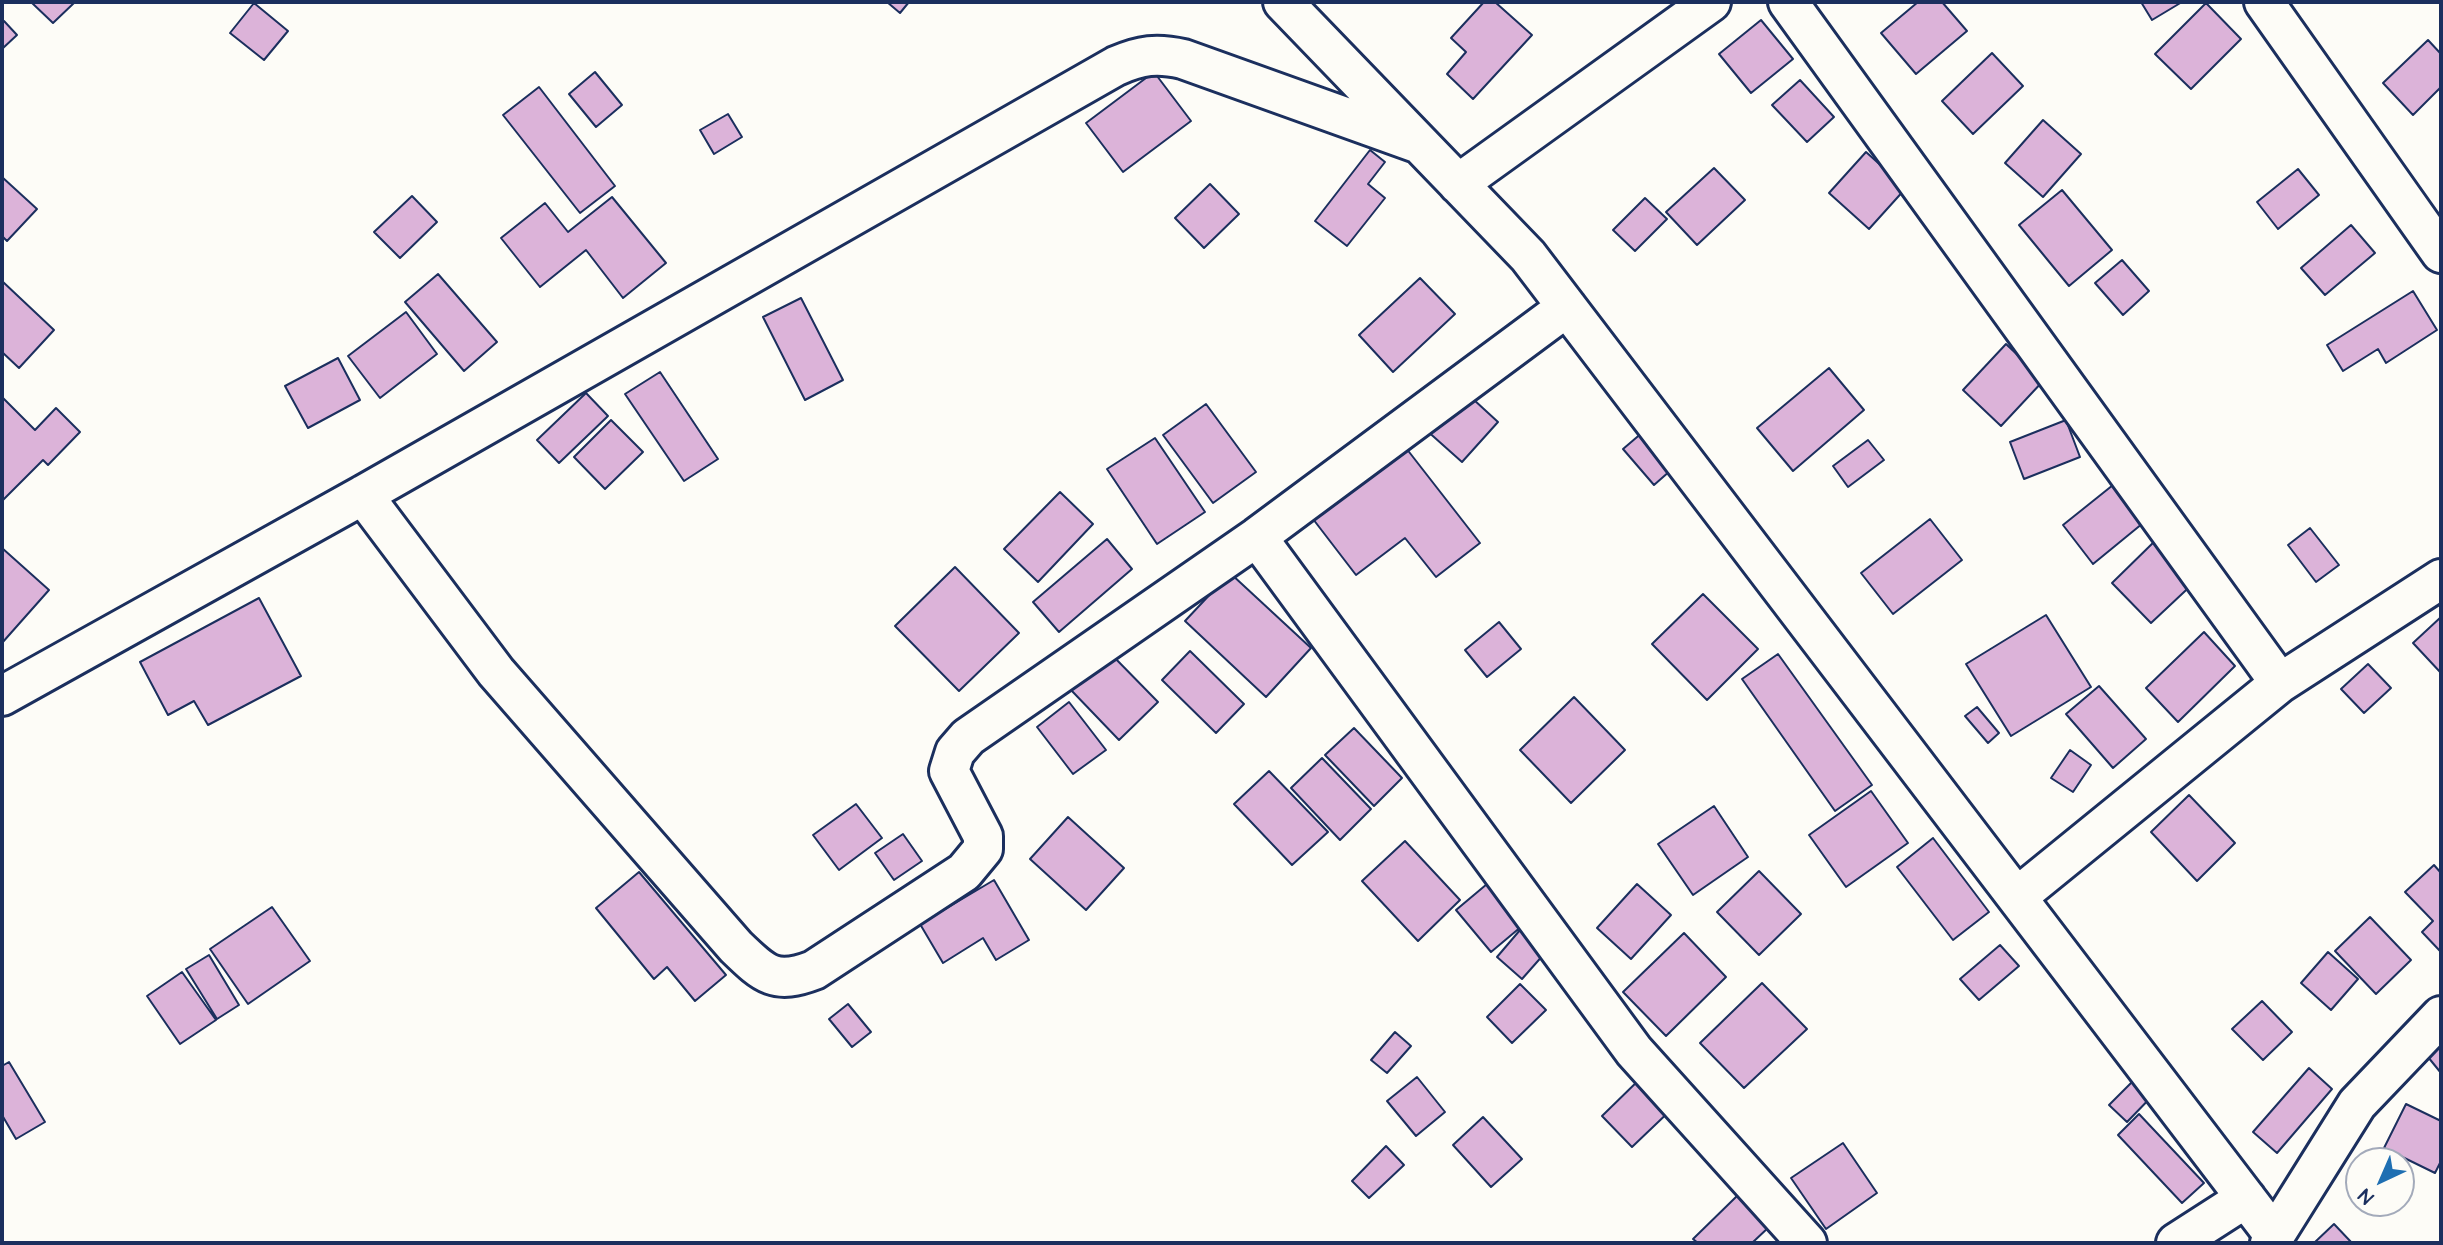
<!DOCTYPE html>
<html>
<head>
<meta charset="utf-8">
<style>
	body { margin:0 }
	#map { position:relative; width:2443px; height:1245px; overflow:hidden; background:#fdfcf7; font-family:"Architects Daughter",sans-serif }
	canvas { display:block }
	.frame { position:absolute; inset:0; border:4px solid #1b2f5e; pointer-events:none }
	.north { position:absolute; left:2345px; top:1147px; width:70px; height:70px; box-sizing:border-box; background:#fdfcf7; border:2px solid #a3aaba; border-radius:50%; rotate:224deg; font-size:19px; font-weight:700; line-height:28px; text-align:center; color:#1b2f5e }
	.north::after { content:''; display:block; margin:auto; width:24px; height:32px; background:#1f6fb2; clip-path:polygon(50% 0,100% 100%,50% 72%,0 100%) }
</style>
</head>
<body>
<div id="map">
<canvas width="2443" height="1245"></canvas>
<div class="frame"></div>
<div class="north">N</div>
</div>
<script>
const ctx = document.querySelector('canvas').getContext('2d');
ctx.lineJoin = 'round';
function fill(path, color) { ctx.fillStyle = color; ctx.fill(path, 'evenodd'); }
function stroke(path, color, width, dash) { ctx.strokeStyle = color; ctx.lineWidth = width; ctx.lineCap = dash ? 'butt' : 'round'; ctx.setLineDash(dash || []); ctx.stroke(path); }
const building = new Path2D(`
	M31 2H75L53 23Z
	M887 2H909L900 13Z
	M1484 2H1495L1532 35 1473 99 1447 74 1466 52 1451 38Z
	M1918 2H1942L1967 31 1916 74 1881 33Z
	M2141 2H2182L2152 20Z
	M254 3 288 31 264 60 230 33Z
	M2206 3 2241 39 2191 89 2155 54Z
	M1761 20 1793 59 1751 93 1719 54Z
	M4 21 17 35 2 49V23Z
	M2428 40 2441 54V87L2413 115 2383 83Z
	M1992 53 2023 86 1973 134 1942 101Z
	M595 72 622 105 596 127 569 94Z
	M1154 72 1191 121 1123 172 1086 123Z
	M1800 80 1834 117 1807 142 1772 105Z
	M539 87 615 186 580 213 503 115Z
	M728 114 742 137 714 154 700 130Z
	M2043 120 2081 154 2043 197 2005 163Z
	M1370 150 1385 162 1368 184 1385 198 1347 246 1315 221Z
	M1866 152 1906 188 1869 229 1829 193Z
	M1714 168 1745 200 1697 245 1666 212Z
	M2298 169 2319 195 2278 229 2257 202Z
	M2 177 37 209 7 241 2 236Z
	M1210 184 1239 214 1204 248 1175 218Z
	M2062 190 2112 250 2069 286 2019 225Z
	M412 196 437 222 400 258 374 232Z
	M612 197 666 263 623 298 586 250 540 287 501 238 545 203 568 232Z
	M1645 198 1667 219 1635 251 1613 230Z
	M2351 225 2375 253 2325 295 2301 268Z
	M2122 260 2149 291 2123 315 2095 283Z
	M438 274 497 342 464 371 405 302Z
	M1420 278 1455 314 1393 372 1359 335Z
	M2 281 54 330 19 368 2 352Z
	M2413 291 2437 330 2386 363 2378 349 2343 371 2327 345Z
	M801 298 843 380 805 400 763 317Z
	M406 312 437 354 380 398 348 356Z
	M2006 344 2044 380 2001 426 1963 390Z
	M338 358 360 400 308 428 285 386Z
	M1829 368 1864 410 1793 471 1757 428Z
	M660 372 718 459 684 481 625 394Z
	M1461 388 1498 422 1462 462 1425 429Z
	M586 393 608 416 559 463 537 440Z
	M2 397 35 430 56 408 80 432 48 465 43 460 3 500Z
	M1206 404 1256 472 1213 503 1163 435Z
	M611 420 643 452 605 489 574 457Z
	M1657 420 1687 456 1654 485 1623 449Z
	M2066 420 2080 457 2024 479 2010 442Z
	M1155 438 1205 512 1157 544 1107 469Z
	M1868 440 1884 460 1848 487 1833 466Z
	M1406 448 1480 543 1436 577 1405 538 1356 575 1313 519Z
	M2118 481 2148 519 2093 564 2063 525Z
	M1060 492 1093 524 1038 582 1004 549Z
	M1930 519 1962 560 1893 614 1861 573Z
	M2310 528 2339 565 2316 582 2288 545Z
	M2159 537 2199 578 2151 623 2112 583Z
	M1107 539 1132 569 1059 632 1033 602Z
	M2 548 49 590 2 643Z
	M955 567 1019 633 959 691 895 626Z
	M1230 573 1311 648 1266 697 1185 621Z
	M1703 594 1758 649 1707 700 1652 644Z
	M259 598 301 676 208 725 194 701 168 715 140 662Z
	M2046 615 2091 687 2011 736 1966 664Z
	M2441 617V673L2413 643Z
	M1499 622 1521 649 1487 677 1465 650Z
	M2204 632 2235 666 2178 722 2146 688Z
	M1190 651 1244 704 1216 733 1162 680Z
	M1110 653 1158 702 1119 740 1071 690Z
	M1778 654 1872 785 1835 811 1742 679Z
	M2368 664 2391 688 2364 713 2341 689Z
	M2099 686 2146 739 2113 768 2066 714Z
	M1574 697 1625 750 1571 803 1520 750Z
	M1069 702 1106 750 1073 774 1037 727Z
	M1977 707 1999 733 1988 743 1965 716Z
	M1354 728 1402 778 1374 806 1325 755Z
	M2070 750 2091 765 2073 792 2051 778Z
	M1322 758 1371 809 1340 840 1291 788Z
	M1269 771 1328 832 1292 865 1234 804Z
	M1871 791 1908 843 1846 887 1809 835Z
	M2189 795 2235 843 2197 881 2151 832Z
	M856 804 882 838 839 870 813 835Z
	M1714 806 1748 857 1693 895 1658 844Z
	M1068 817 1124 868 1086 910 1030 859Z
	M903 834 922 861 894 880 875 853Z
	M1933 838 1989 912 1953 940 1897 867Z
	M1405 841 1460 900 1418 941 1362 881Z
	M2434 865 2441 873 2440 951 2422 932 2433 921 2405 892Z
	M1759 871 1801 914 1759 955 1717 912Z
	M639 872 726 975 695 1001 667 967 654 979 596 908Z
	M994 880 1029 940 996 960 983 938 943 963 920 924Z
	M1487 884 1522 926 1491 952 1456 910Z
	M1637 884 1671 915 1631 959 1597 928Z
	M272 907 310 961 248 1004 210 949Z
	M2370 917 2411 960 2376 994 2335 951Z
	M1526 923 1552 945 1522 979 1497 957Z
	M1684 933 1726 977 1666 1036 1623 992Z
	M2000 945 2019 966 1979 1000 1960 979Z
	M2328 952 2358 979 2331 1010 2301 983Z
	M209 955 239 1005 217 1019 186 969Z
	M182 972 216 1020 180 1044 147 996Z
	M1762 983 1807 1029 1744 1088 1700 1043Z
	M1520 984 1546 1010 1512 1043 1487 1017Z
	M2262 1001 2292 1032 2263 1060 2232 1029Z
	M848 1004 871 1032 852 1047 829 1019Z
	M1395 1032 1411 1046 1387 1073 1371 1060Z
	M2441 1046V1073L2428 1057Z
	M9 1062 45 1122 16 1139 2 1115V1066Z
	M2309 1068 2332 1089 2277 1153 2253 1132Z
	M2141 1073 2158 1090 2127 1122 2109 1105Z
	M1645 1074 1676 1105 1632 1147 1602 1116Z
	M1417 1077 1445 1112 1416 1136 1387 1101Z
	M2406 1104 2441 1121V1161L2435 1173 2384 1148Z
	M2139 1114 2204 1183 2182 1203 2118 1135Z
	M1483 1117 1522 1159 1491 1187 1453 1145Z
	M1843 1143 1877 1193 1826 1229 1791 1178Z
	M1386 1146 1404 1165 1369 1198 1352 1181Z
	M1738 1195 1770 1226 1752 1243H1698L1693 1239Z
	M2334 1224 2352 1243H2314Z`);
fill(building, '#dcb3d9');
stroke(building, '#1b2f5e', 2);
const minor = new Path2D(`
	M1283 2 1528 256 2274 1235
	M1788 2 2280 683 2441 579
	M2264 2 2441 253
	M1458 184 1711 2
	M363 495 496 672 736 947C765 975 775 985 814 970L964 872 983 849V836L949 771 955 752 968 737 1257 537 1567 307
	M1257 537 1634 1051 1807 1243
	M2 696 363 495 1116 66C1141 55 1157 53 1183 59L1420 144
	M2017 897 2280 683
	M2176 1243 2246 1198`);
const secondary = new Path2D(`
	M2270 1243 2357 1104 2441 1016`);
stroke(minor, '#1b2f5e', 44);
stroke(secondary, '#1b2f5e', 44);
stroke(minor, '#fdfcf7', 38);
stroke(secondary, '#fdfcf7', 38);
</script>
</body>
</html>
